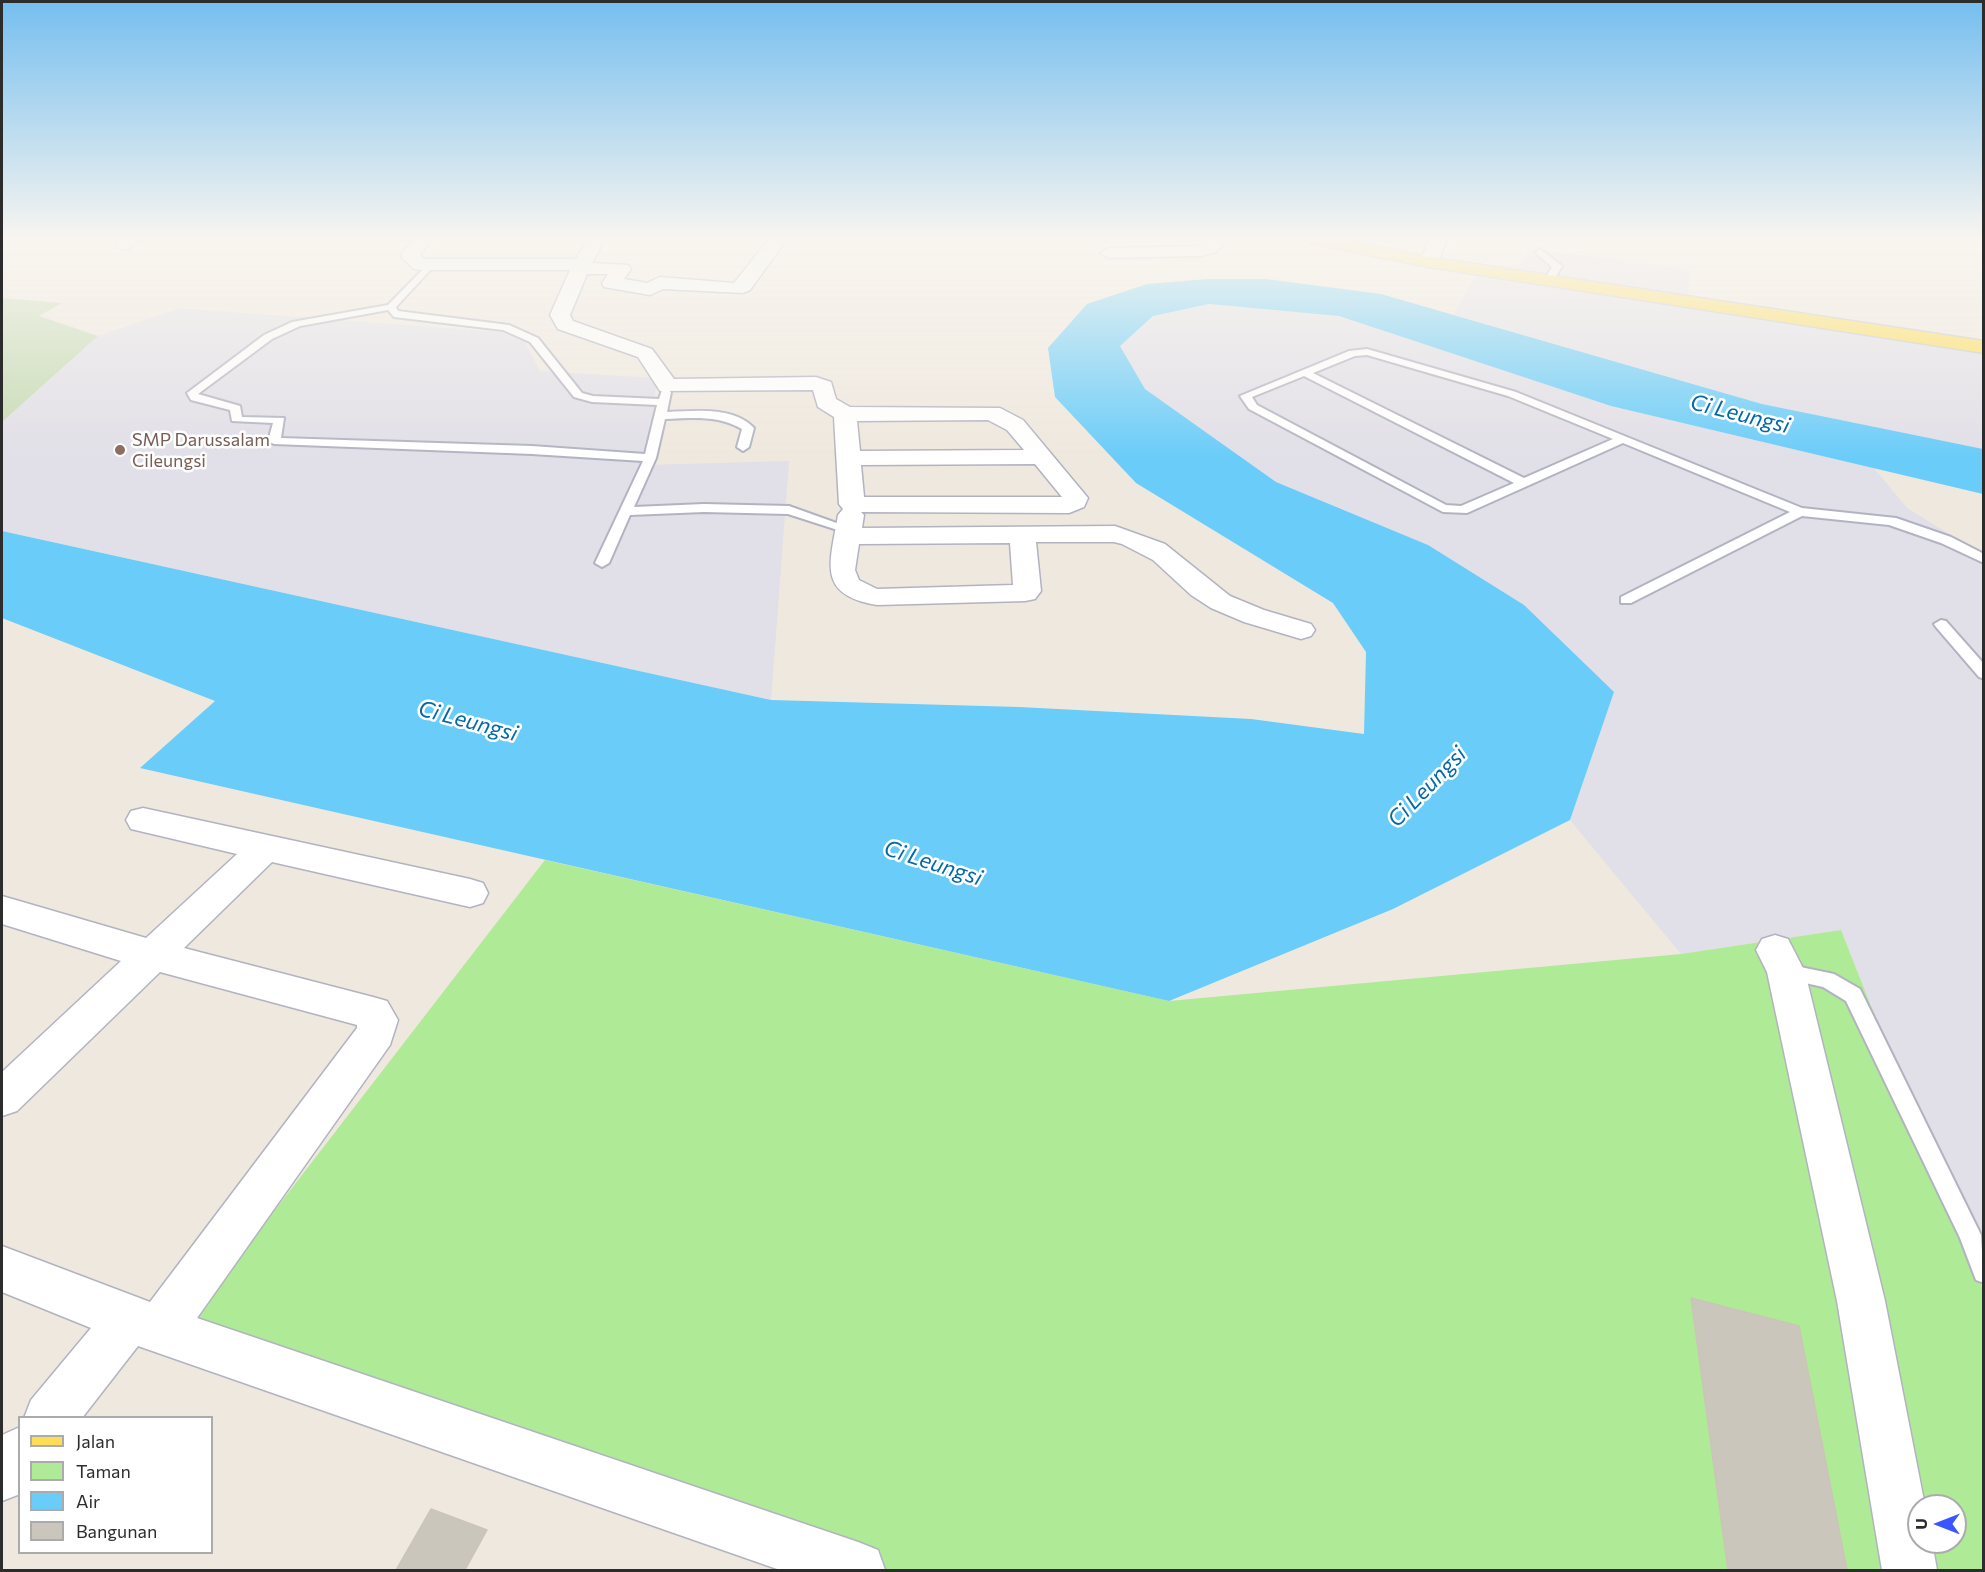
<!DOCTYPE html>
<html>
<head>
<meta charset="utf-8">
<style>
	body { margin:0 }
	#map { position:relative; width:1985px; height:1572px; overflow:hidden; background:#efe8de; font-family:Commissioner,sans-serif }
	canvas { display:block }
	.frame { position:absolute; inset:0; border:3px solid #2c2c2c; pointer-events:none }
	.legend { position:absolute; left:18px; top:1416px; width:195px; height:138px; box-sizing:border-box; background:#fff; border:2px solid #ababab; margin:0; padding:8px 10px; list-style:none; font-size:18px; color:#2c2c2c }
	.legend li { display:flex; align-items:center; gap:12px; height:30px }
	.legend b { width:30px; border:2px solid #ababab }
	.north { position:absolute; left:1907px; top:1494px; width:60px; height:60px; box-sizing:border-box; background:#fff; border:2px solid #ababab; border-radius:50%; rotate:270deg; font-size:16px; font-weight:700; line-height:24px; text-align:center; color:#2c2c2c }
	.north::after { content:''; display:block; margin:auto; width:21px; height:27px; background:#3b56ff; clip-path:polygon(50% 0,100% 100%,50% 72%,0 100%) }
</style>
</head>
<body>
<div id="map">
<canvas width="1985" height="1572"></canvas>
<div class="frame"></div>
<ul class="legend">
<li><b style="height:8px;background:#fddd55"></b>Jalan</li>
<li><b style="height:16px;background:#afea96"></b>Taman</li>
<li><b style="height:16px;background:#69ccf9"></b>Air</li>
<li><b style="height:16px;background:#cac6bc"></b>Bangunan</li>
</ul>
<div class="north">U</div>
</div>
<script>
const ctx = document.querySelector('canvas').getContext('2d');
ctx.lineJoin = 'round';
function fill(path, color) { ctx.fillStyle = color; ctx.fill(path, 'evenodd'); }
function stroke(path, color, width, dash) { ctx.strokeStyle = color; ctx.lineWidth = width; ctx.lineCap = dash ? 'butt' : 'round'; ctx.setLineDash(dash || []); ctx.stroke(path); }
function label(font, color, halo, rows, align = 'center') {
  ctx.font = font + ' Commissioner,sans-serif'; ctx.lineWidth = 5; ctx.setLineDash([]); ctx.textBaseline = 'middle'; ctx.strokeStyle = halo; ctx.fillStyle = color; for (const [text, x, y, turn = 0] of rows) {
    ctx.save(); ctx.translate(x, y); ctx.rotate((+turn || 0) * Math.PI / 180); ctx.textAlign = isNaN(turn) ? turn : align; if (halo) ctx.strokeText(text, 0, 0); ctx.fillText(text, 0, 0); ctx.restore();
  }
}
fill(new Path2D(`
	M1529 248 1690 269 1688 296 1983 343V450L1762 404 1453 314 1482 266 1514 271Z
	M1209 304 1339 316 1611 406 1873 467 1907 508 1983 555V1290L1841 930 1681 954 1570 820 1614 692 1428 545 1276 482 1145 389 1120 346 1153 316Z
	M180 308 500 332 525 342 540 371 657 378 648 465 789 461 771 700 2 531V422L98 336Z`), '#e1dfe7');
fill(new Path2D(`
	M545 860 1169 1001 1681 954 1841 930 1983 1290V1570H868L187 1324ZM1919 1506H1955V1542H1919Z`), '#afea96');
fill(new Path2D(`
	M2 298 62 303 39 316 98 336 2 422Z`), '#c5dab3');
fill(new Path2D(`
	M1208 279H1266L1381 294 1762 404 1983 449V494L1611 406 1339 316 1209 304 1153 316 1120 346 1145 389 1276 482 1428 545 1524 605 1614 692 1570 820 1393 909 1169 1001 140 768 215 701 2 618V531L771 700 1019 707 1251 719 1364 734 1366 652 1333 603 1136 483 1055 397 1048 348 1087 304 1147 284Z`), '#69ccf9');
const building = new Path2D(`
	M1691 1298 1799 1326 1847 1570H1728Z
	M431 1509 487 1530 465 1570H396Z`);
fill(building, '#cac6bc');
stroke(building, '#cbc5b7', 1.5);
const lane = new Path2D(`
	M1540 249 1562 266 1552 283 1544 281 1552 267 1537 254 1536 252Z
	M429 263 434 266 396 307 398 311 509 325 538 338 582 393 593 396 659 399 662 390 666 389 671 392 667 412C694 411 733 406 754 428L749 447 743 451 737 447 742 429C718 415 692 418 665 419L656 458 634 507 704 504 789 506 856 530 850 534 788 514 704 512 630 515 609 563 602 567 595 563 643 461 532 454 274 444 268 441 273 423 232 421 230 410 191 400 187 393 264 335 292 322 388 305ZM388 310 394 317 503 330 530 342 574 397 592 402 657 405 645 454 532 446 281 438 284 418 242 417 240 406 198 394 272 339 300 326Z
	M1367 349 1516 392 1802 508 1896 518 1951 537 1984 554V563L1941 543 1889 525 1802 516 1631 603H1621V597L1790 512 1623 443 1467 513 1443 512 1249 409 1240 396 1349 351ZM1367 355 1508 396 1613 439 1524 478 1313 373 1355 356ZM1304 376 1514 483 1461 506 1446 505 1257 405 1252 397Z
	M1941 620 1946 621 1984 664V679L1979 677 1936 627 1934 624Z
	M1786 964 1834 974 1860 989 1981 1235 1984 1283 1976 1280 1960 1238 1846 1001 1823 987 1779 977 1776 972 1779 967Z`);
const street = new Path2D(`
	M120 239H140L129 249 123 250 114 245Z
	M414 239H433L420 254 424 259H576L587 239H605L592 263 628 265 631 269 624 279 647 283 660 277 734 283 769 239H787L750 290 743 293 663 289 650 295 604 287 602 283 608 274H587L570 315 573 321 652 349 674 379 816 377 831 382 836 399 850 407 1000 408 1023 420 1088 498 1084 507 1069 513 861 512 864 515 862 528 1115 526 1165 544 1230 596 1264 610 1311 624 1315 630 1311 636 1301 639 1244 622 1211 608 1191 595 1153 560 1122 544 1114 542H1036L1041 591 1035 599 1025 601 877 605C816 595 830 563 838 515L843 509 839 504 834 417 818 407 813 390 660 391 638 357 558 329 550 315 570 270H420L414 269 402 258V253ZM988 420 1007 430 1024 450 860 451 857 421ZM1035 464 1062 497H864L861 465ZM1010 543 1013 585 877 589 859 580 855 570 859 544Z
	M1208 239H1227L1216 252 1201 256 1109 258 1100 253 1109 248 1199 246Z
	M1429 239H1447L1438 262 1429 267 1420 262Z
	M143 808 470 879 483 883 488 893 483 903 470 907 272 862 184 948 373 997 387 1001 398 1020 390 1045 197 1318 858 1542 878 1550 885 1570H780L138 1346 82 1418H24L31 1400 91 1328 2 1292V1246L150 1302 357 1028V1025L160 972 17 1111 2 1116V1072L121 961 2 924V896L146 938 237 854 131 829 126 820 131 811Z
	M1775 935 1788 939 1805 972 1885 1301 1925 1506H1919V1542H1932L1937 1570H1882L1837 1301 1767 972 1756 950 1762 939Z
	M20 1427V1494L2 1501V1435Z`);
const primary = new Path2D(`
	M1304 239H1339L1429 257 1984 341V353L1429 267 1313 244Z`);
stroke(lane, '#b2b3c1', 4);
stroke(street, '#b2b3c1', 3);
stroke(primary, '#c8c8c8', 3);
fill(lane, '#fff');
fill(street, '#fff');
fill(primary, '#fddd55');
const sky = ctx.createLinearGradient(0, 0, 0, 459);
sky.addColorStop(0, '#75beef');
sky.addColorStop(0.52, '#f8f5f0');
sky.addColorStop(1, '#f8f5f000');
ctx.fillStyle = sky;
ctx.fillRect(0, 0, 1985, 459);
for (const [x, y, r, color] of [
	[120,450,6,"#8d6e63"]
]) { const dot = new Path2D(); dot.arc(x, y, r, 0, 2 * Math.PI); ctx.fillStyle = color; ctx.fill(dot); stroke(dot, '#fff', 2); }
label('18px', '#785e54', '#fff', [
	["SMP Darussalam",132,440],
	["Cileungsi",132,461]
], 'left');
label('italic 22px', '#0269ab', '#fff', [
	["Ci Leungsi",1740,414,14],
	["Ci Leungsi",468,721,15],
	["Ci Leungsi",1427,787,-46],
	["Ci Leungsi",933,863,18]
]);
</script>
</body>
</html>
